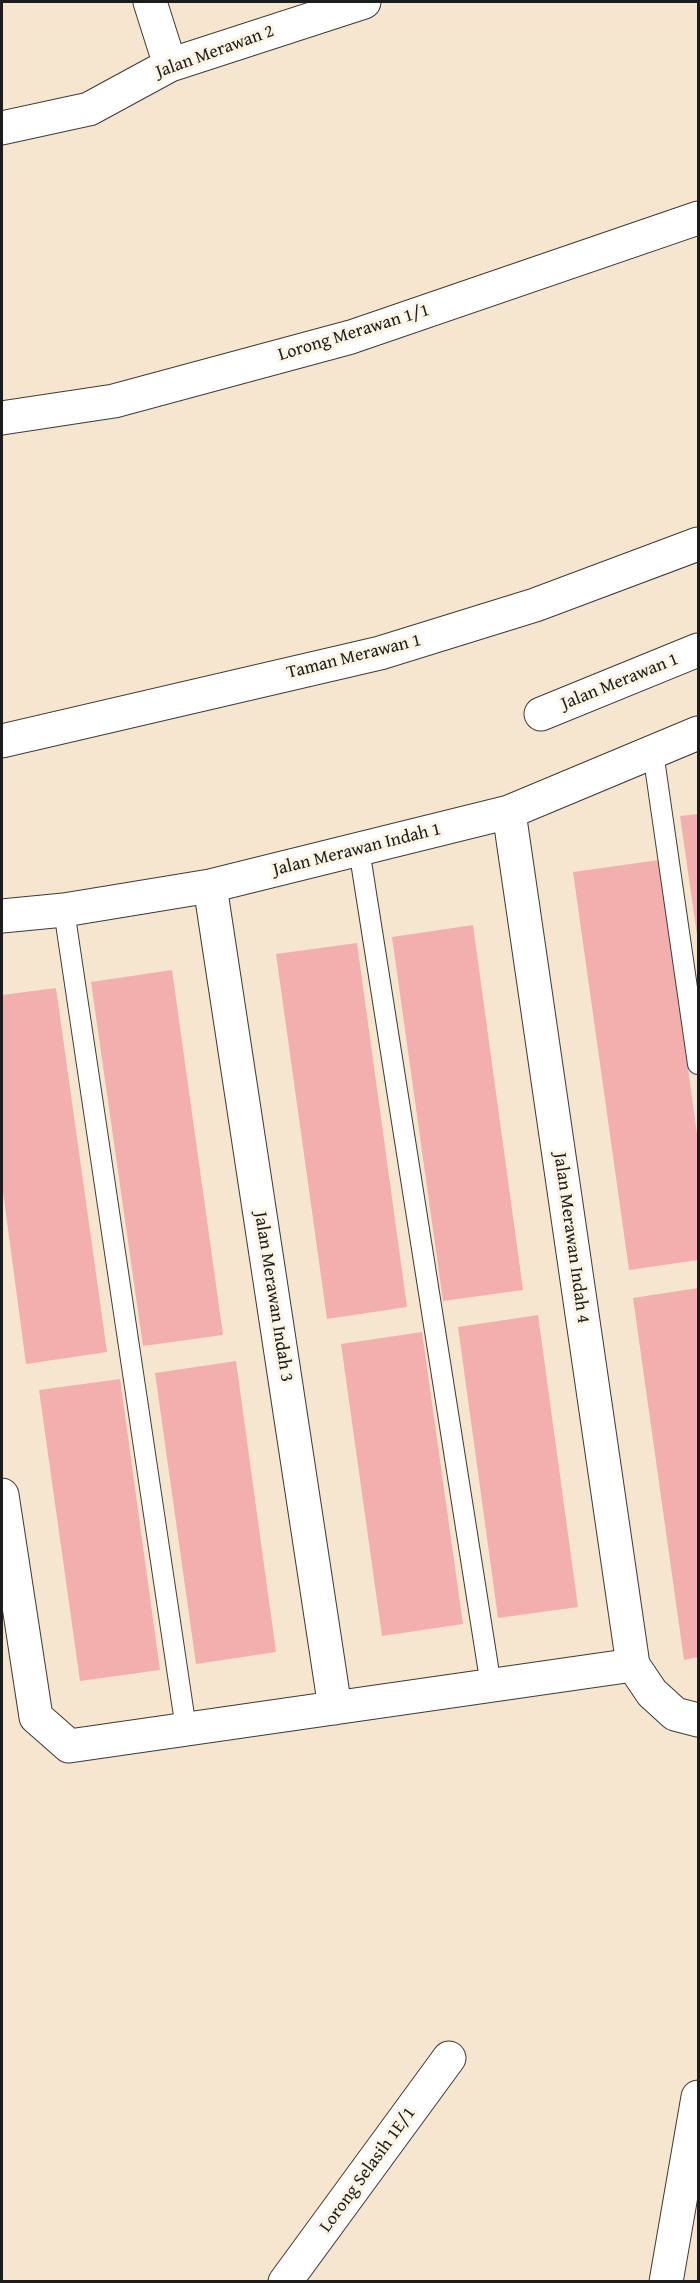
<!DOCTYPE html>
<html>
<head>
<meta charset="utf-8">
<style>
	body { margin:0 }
	#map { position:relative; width:700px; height:2283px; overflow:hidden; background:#f7e6cf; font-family:"Gentium Book Plus",serif }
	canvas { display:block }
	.frame { position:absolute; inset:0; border:3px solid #1c1c1c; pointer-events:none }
</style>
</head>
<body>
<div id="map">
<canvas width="700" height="2283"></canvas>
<div class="frame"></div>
</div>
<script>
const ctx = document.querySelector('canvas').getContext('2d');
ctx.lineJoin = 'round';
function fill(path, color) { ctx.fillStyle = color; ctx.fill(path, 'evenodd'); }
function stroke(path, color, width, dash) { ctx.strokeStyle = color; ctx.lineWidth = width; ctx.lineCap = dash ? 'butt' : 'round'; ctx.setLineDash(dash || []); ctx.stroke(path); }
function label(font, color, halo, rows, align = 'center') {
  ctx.font = font + ' "Gentium Book Plus",serif'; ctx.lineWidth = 6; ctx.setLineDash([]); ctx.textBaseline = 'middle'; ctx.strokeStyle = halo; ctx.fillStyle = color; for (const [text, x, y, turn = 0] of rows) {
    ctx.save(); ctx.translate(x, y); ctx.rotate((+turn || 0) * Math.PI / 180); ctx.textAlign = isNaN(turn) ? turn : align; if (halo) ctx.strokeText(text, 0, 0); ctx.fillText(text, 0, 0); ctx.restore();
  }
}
fill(new Path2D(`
	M698 814V935H697L680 816Z
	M659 860 698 1141V1260L629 1270 573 872Z
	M473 925 523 1290 443 1301 392 937Z
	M357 943 407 1307 327 1319 276 954Z
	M172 970 223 1335 143 1346 91 982Z
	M56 988 107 1352 26 1364 2 1184V995Z
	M698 1288V1657L684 1660 633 1298Z
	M538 1315 578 1607 498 1618 458 1327Z
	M422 1332 463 1624 382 1636 341 1344Z
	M236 1361 276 1652 196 1664 155 1373Z
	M120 1379 160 1670 80 1681 39 1390Z`), '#f3afad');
const service = new Path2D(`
	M653 752 698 1064
	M359 849 491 1686
	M64 910 186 1729`);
const minor = new Path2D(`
	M150 2 170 65
	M2 128 89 109 170 65 364 2
	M2 418 114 401 351 337 698 218
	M541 714 698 650
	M2 741 380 653 535 605 698 544
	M509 812 633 1665 652 1693 675 1714 698 1720
	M210 886 335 1708
	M2 916 64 910 210 886 509 812 698 733
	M2 1495 36 1717 69 1746 633 1665
	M285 2282 449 2058
	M666 2282 698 2097`);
stroke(service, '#3d3a37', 22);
stroke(minor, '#3d3a37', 35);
stroke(service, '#fff', 20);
stroke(minor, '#fff', 33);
label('18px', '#1c1c1c', '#fcf5e5', [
	["Jalan Merawan 2",215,52,-20],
	["Lorong Merawan 1/1",354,333,-17],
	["Taman Merawan 1",354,657,-14],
	["Jalan Merawan 1",620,682,-22],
	["Jalan Merawan Indah 1",357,850,-14],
	["Jalan Merawan Indah 4",571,1238,82],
	["Jalan Merawan Indah 3",273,1297,81],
	["Lorong Selasih 1E/1",368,2170,-54]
]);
</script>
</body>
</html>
